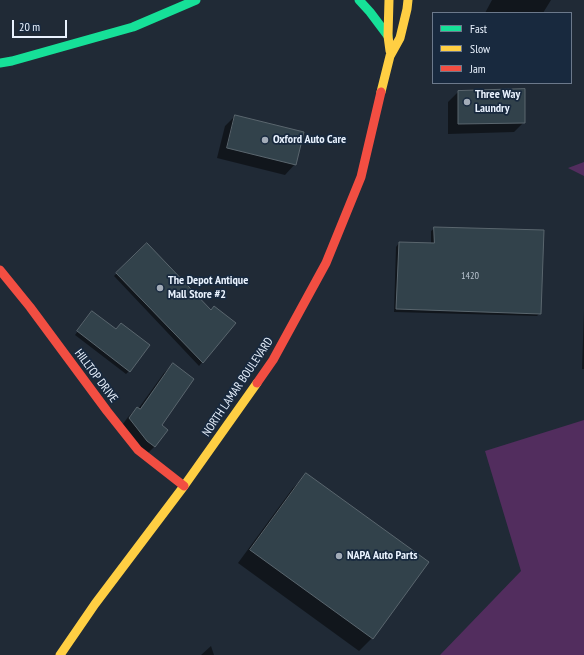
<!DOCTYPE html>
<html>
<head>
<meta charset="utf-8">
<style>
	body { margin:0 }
	#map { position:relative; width:584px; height:655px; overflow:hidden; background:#202a36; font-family:"PT Sans Narrow",sans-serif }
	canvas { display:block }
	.legend { position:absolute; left:432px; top:12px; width:140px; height:72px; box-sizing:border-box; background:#18293e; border:1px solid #6c798b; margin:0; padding:5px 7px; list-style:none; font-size:12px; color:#e9f2fe }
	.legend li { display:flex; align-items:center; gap:8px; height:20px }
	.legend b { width:20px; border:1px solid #6c798b }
	.scale { position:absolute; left:12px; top:20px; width:55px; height:18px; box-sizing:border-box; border:2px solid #e9f2fe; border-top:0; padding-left:5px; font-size:12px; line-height:14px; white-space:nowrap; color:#e9f2fe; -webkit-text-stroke:3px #18293e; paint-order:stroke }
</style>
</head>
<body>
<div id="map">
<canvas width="584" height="655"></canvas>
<ul class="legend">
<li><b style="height:5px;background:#16e098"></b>Fast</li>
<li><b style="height:5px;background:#ffcf43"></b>Slow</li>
<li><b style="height:5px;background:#f24e42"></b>Jam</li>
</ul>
<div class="scale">20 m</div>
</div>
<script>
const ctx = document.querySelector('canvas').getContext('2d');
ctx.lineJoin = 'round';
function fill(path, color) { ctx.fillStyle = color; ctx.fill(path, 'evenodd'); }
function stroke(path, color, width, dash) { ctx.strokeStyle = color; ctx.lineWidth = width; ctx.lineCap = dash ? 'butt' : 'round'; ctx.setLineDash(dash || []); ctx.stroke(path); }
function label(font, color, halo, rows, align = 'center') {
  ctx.font = font + ' "PT Sans Narrow",sans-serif'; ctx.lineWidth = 3.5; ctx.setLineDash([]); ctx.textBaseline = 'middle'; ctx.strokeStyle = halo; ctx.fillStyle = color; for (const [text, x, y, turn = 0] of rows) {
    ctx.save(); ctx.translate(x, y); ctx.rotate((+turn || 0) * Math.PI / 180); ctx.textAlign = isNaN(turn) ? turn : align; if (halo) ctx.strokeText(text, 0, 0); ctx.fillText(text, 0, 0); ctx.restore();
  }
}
fill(new Path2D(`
	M584 162V176L568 168Z
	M584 420V655H440L521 571 485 451Z`), '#522d5e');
fill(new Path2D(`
	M492 0H551L543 13H485Z
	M458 92 524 122 514 132 448 134V102Z
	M235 116 295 164 285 175 217 158 225 126Z
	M435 228 540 313 537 316 394 312 396 247 399 243 431 244V231Z
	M147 244 210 311 214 307 234 324 199 366 114 276Z
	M584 310V369H582Z
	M89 316 129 371 126 374 75 335Z
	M173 364 160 425 167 430 154 447 145 456 120 428 128 417 137 408 138 409 164 373Z
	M306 475 372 638 359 651 238 563 293 488Z
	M211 646 214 655H201Z`), '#0007');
const building = new Path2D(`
	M525 89V123L458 124V91Z
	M235 115 304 132 296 165 227 148Z
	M434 227 544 230 541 314 396 309 399 242 434 243Z
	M147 243 211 310 214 306 236 323 203 363 116 273Z
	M92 311 116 329 121 323 150 345 130 372 77 331Z
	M173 363 194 379 162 425 168 430 155 447 147 441 129 418 137 407 140 409Z
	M306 473 429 562 373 639 250 550Z`);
fill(building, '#32424b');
stroke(building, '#5a666e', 1);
stroke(new Path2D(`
	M359 0 370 12 388 36
	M0 63 12 61 133 27 196 0`), '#16e098', 9);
stroke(new Path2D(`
	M389 0 388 36 390 51
	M381 92 390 56 400 38 407 9 408 0
	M60 655 95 604 184 486 257 383`), '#ffcf43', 9);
stroke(new Path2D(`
	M0 270 30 307 107 411 138 450 184 486
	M257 383 273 360 326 263 361 177 381 92`), '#f24e42', 9);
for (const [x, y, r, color] of [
	[467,102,4,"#a3acb8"],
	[265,140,4,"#a3acb8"],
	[160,288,4,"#a3acb8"],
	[339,556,4,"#a3acb8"]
]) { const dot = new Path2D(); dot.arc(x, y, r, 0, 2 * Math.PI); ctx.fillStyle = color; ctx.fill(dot); stroke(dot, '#18293e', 1.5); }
label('10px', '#bbc6d1', null, [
	["1420",470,276]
]);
label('bold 12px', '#e9f2fe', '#18293e', [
	["Three Way",475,95],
	["Laundry",475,109],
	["Oxford Auto Care",273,140],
	["The Depot Antique",168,281],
	["Mall Store #2",168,295],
	["NAPA Auto Parts",347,556]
], 'left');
label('12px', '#e9f2fe', '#18293e', [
	["HILLTOP DRIVE",96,376,53],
	["NORTH LAMAR BOULEVARD",238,387,-56]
]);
</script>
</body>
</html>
